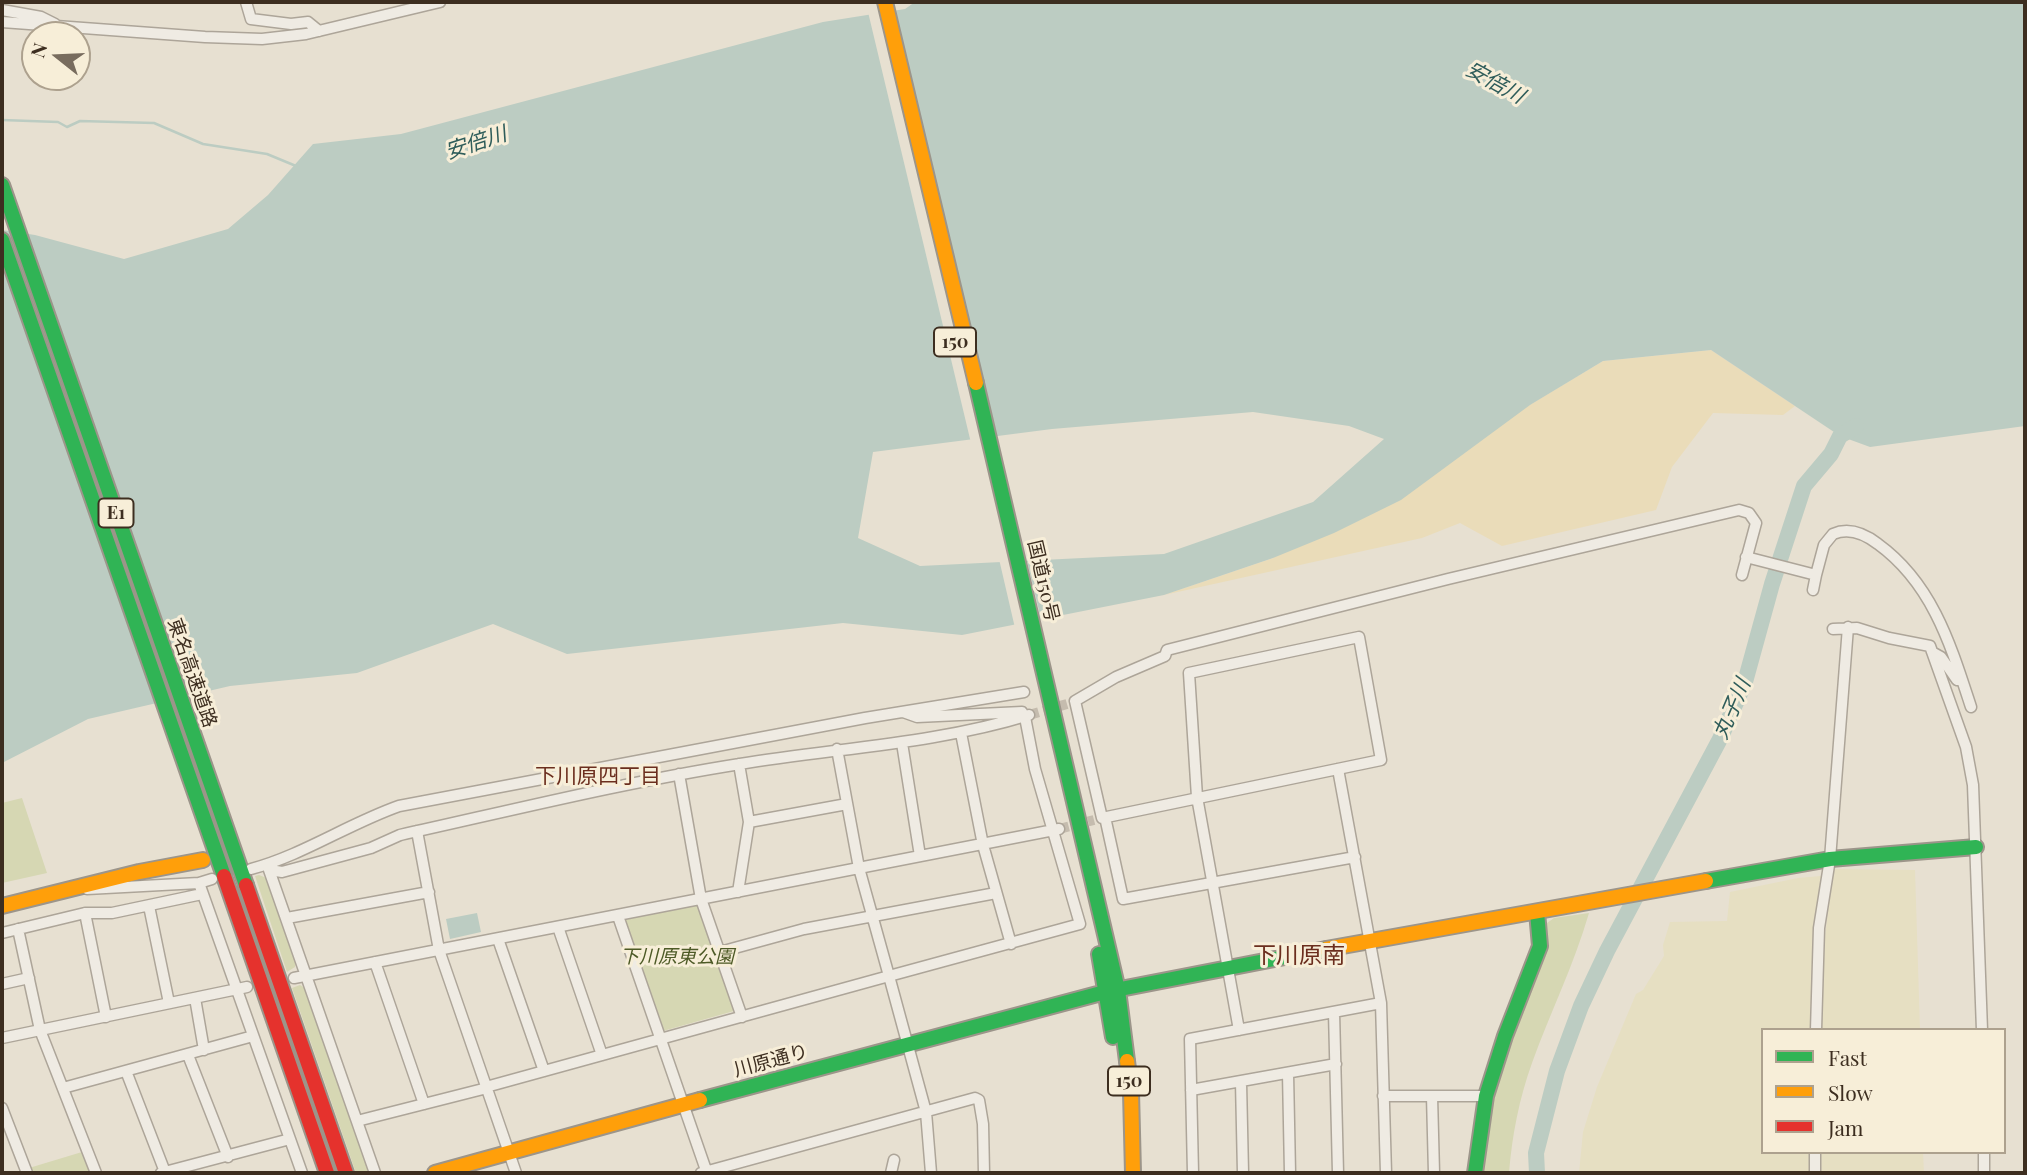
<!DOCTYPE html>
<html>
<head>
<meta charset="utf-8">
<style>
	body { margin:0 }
	#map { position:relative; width:2027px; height:1175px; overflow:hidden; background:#e7e0d1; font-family:"Playfair Display",serif }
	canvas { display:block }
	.frame { position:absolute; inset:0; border:4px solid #3d2e20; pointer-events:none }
	.legend { position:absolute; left:1761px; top:1028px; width:245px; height:126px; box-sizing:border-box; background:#f7eed8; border:2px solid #ada18e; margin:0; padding:9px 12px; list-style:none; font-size:21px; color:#3d2e20 }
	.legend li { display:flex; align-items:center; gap:14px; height:35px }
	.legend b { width:35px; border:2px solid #ada18e }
	.north { position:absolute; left:21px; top:21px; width:70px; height:70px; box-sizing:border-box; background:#f7eed8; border:2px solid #ada18e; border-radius:50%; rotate:288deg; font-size:19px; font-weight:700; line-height:28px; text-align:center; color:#3d2e20 }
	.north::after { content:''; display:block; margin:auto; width:24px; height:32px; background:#786c5e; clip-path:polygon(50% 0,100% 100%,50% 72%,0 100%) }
</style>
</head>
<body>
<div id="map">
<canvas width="2027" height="1175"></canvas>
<div class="frame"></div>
<ul class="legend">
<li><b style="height:9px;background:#30b455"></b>Fast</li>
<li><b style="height:9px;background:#ff9f0a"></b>Slow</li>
<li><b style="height:9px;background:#e5322d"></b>Jam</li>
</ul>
<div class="north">N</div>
</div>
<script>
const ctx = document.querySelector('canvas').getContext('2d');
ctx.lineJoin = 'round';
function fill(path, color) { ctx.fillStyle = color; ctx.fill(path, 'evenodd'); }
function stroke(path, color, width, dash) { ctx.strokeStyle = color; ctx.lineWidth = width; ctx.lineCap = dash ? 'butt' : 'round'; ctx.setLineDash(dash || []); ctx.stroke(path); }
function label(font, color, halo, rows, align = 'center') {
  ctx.font = font + ' "Playfair Display","Noto Sans JP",serif'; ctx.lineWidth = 6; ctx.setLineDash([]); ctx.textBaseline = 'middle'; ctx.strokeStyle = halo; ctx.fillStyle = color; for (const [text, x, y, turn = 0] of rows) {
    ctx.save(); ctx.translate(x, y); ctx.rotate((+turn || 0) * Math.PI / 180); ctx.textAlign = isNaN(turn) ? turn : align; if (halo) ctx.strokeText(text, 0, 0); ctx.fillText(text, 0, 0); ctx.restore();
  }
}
fill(new Path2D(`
	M1833 869 1915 870 1920 1030H1818L1820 978Z
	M1821 876 1815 928 1812 1030H1763V1152H1811V1173H1579L1583 1132 1597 1087 1636 994 1643 990 1664 956 1663 945 1670 922 1727 921 1730 892 1798 878Z
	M1816 1152H1923L1924 1173H1815Z`), '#e6dfc2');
fill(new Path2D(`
	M22 798 47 873 2 883V803Z
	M259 875 269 879 296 961 295 967 287 972 255 876Z
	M695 903 699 905 734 1011 663 1031 624 918Z
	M1589 913C1574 965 1550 1013 1532 1063 1519 1099 1512 1136 1509 1173H1480L1489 1104 1515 1023 1547 947V923L1554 918Z
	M300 985 305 988 367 1167V1173H356L292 988Z
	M82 1152 90 1173H31L29 1168Z`), '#d6d7b3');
fill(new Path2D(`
	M1711 350 1795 406 1783 415 1713 413 1672 467 1656 510 1502 546 1460 523 1422 538 1164 595 1273 558 1603 361Z`), '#eadcb9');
fill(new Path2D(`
	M915 2H2025V426L1870 447 1840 436 1711 350 1603 361 1530 405 1401 500 1334 533 1273 558 1164 595 962 635 843 623 567 654 493 624 357 673 230 686 88 719 2 763V230L35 235 124 259 228 229 268 195 313 144 401 134 823 22 905 9ZM1253 412 1349 426 1384 439 1313 502 1164 554 920 566 858 538 873 452 1052 429Z
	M477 913 481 932 450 939 446 919Z`), '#bcccc2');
fill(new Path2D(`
	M894 7 998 440 971 443 868 12Z
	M1026 557 1042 623 1015 628 999 559Z`), '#e7e0d1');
stroke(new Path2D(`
	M2 120 58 122 67 127 80 121 154 123 203 144 267 154 296 166`), '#bcccc2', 2.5);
stroke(new Path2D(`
	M1537 1173 1536 1153 1557 1071 1581 1006 1607 951 1720 739 1745 682 1772 584 1804 486 1831 454 1840 436 1856 426`), '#bcccc2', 16);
stroke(new Path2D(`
	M1029 715 1067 704
	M1059 829 1094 820`), '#c5bcae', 10, [10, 5]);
const street = new Path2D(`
	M246 2 251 19 291 24 308 22 319 31
	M2 10 41 17 55 24
	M2 22 205 37 262 39 306 34 440 2
	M1746 557 1816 575 1824 545 1833 534C1849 527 1865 534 1878 544 1933 584 1951 646 1971 707
	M1813 590 1816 575
	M1833 629 1857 628 1889 638 1930 646 1966 747 1973 785 1982 1030
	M1932 652 1941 657 1957 680
	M903 712 917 717 1022 712 1025 717 1035 769 1080 924 889 976 926 1112 931 1173
	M961 733 983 845 1011 944
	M902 743 920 856
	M1338 769 1381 1003 1386 1173
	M679 774 701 899 742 1017
	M1105 817 1123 899 1355 857
	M749 822 847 804
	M417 831 439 950 516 1173
	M268 867 375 1173
	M251 869C303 855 348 824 399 806L865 718 1024 692
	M270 870 282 872 371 848 400 835C513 810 626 782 740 764 836 748 935 744 1029 715
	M199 883 302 1173
	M87 889 199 883 212 879
	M738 892 749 822 739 764
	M149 906 169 1003
	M85 913 106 1017
	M618 916 707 1173
	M287 918 429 892
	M558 927 602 1055
	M18 929 40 1030 96 1173
	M2 933 85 913H112L202 894
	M498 939 544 1071
	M720 952 804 929 996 893
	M375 962 424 1104
	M294 978 1059 829
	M2 984 29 978
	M195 998 204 1050
	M1334 1012 1338 1173
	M1239 1030 1197 797 1189 673 1359 637 1381 760 1102 818 1075 701 1116 677 1165 656 1167 650 1448 579 1739 510 1749 513 1756 523 1742 575
	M1816 1030 1819 928 1830 859 1848 627
	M2 1038 247 987
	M188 1055 228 1157
	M126 1071 165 1172
	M1288 1073 1290 1173
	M1241 1082 1243 1173
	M486 1087 889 976 859 868 837 749
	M63 1088 253 1036
	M1191 1090 1336 1064
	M1383 1096H1486
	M1432 1096 1434 1173
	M2 1108 27 1173
	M357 1121 487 1088
	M1984 1152V1173
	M161 1173 290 1139
	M701 1173 975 1098 979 1100 983 1124 984 1173
	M891 1173 894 1160
	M1193 1173 1190 1039 1381 1003
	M1815 1173V1152`);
const fast = new Path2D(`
	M2 185 246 885
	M2 240 224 876
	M976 383 1118 990 1127 1061
	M1706 881 1830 859 1976 847
	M1099 954 1113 1037
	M700 1100 1105 992 1326 949
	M1475 1173 1486 1096 1505 1036 1540 946 1537 912`);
const slow = new Path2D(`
	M885 2 976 383
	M2 906 139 872 203 860
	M1326 949 1706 881
	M1127 1061 1131 1092 1133 1173
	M435 1173 700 1100`);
const jam = new Path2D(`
	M224 876 327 1173
	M246 885 346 1173`);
stroke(street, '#ada599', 13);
stroke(fast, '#9c958a', 18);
stroke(slow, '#9c958a', 18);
stroke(jam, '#9c958a', 18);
stroke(street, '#efebe3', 10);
stroke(fast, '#30b455', 14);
stroke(slow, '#ff9f0a', 14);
stroke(jam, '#e5322d', 14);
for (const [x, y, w] of [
	[955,342,42],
	[116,513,35],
	[1129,1081,42]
]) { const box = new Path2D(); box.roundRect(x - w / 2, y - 14.5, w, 29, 5); ctx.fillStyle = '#f7eed8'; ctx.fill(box); stroke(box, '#3d2e20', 2); }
label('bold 18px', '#3d2e20', null, [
	["150",955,342],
	["E1",116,513],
	["150",1129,1081]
]);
label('19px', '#3d2e20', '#f7eed8', [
	["国道150号",1043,581,77],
	["東名高速道路",192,673,71],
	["川原通り",771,1061,-15]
]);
label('italic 19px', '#4d5a26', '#f7eed8', [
	["下川原東公園",677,957]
]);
label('italic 21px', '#2f5d5a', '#f7eed8', [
	["安倍川",1495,83,29],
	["安倍川",476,143,-18],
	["丸子川",1732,709,-67]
]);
label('21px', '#6b2e1e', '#f7eed8', [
	["下川原四丁目",598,776]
]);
label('23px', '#6b2e1e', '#f7eed8', [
	["下川原南",1299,956]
]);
</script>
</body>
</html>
